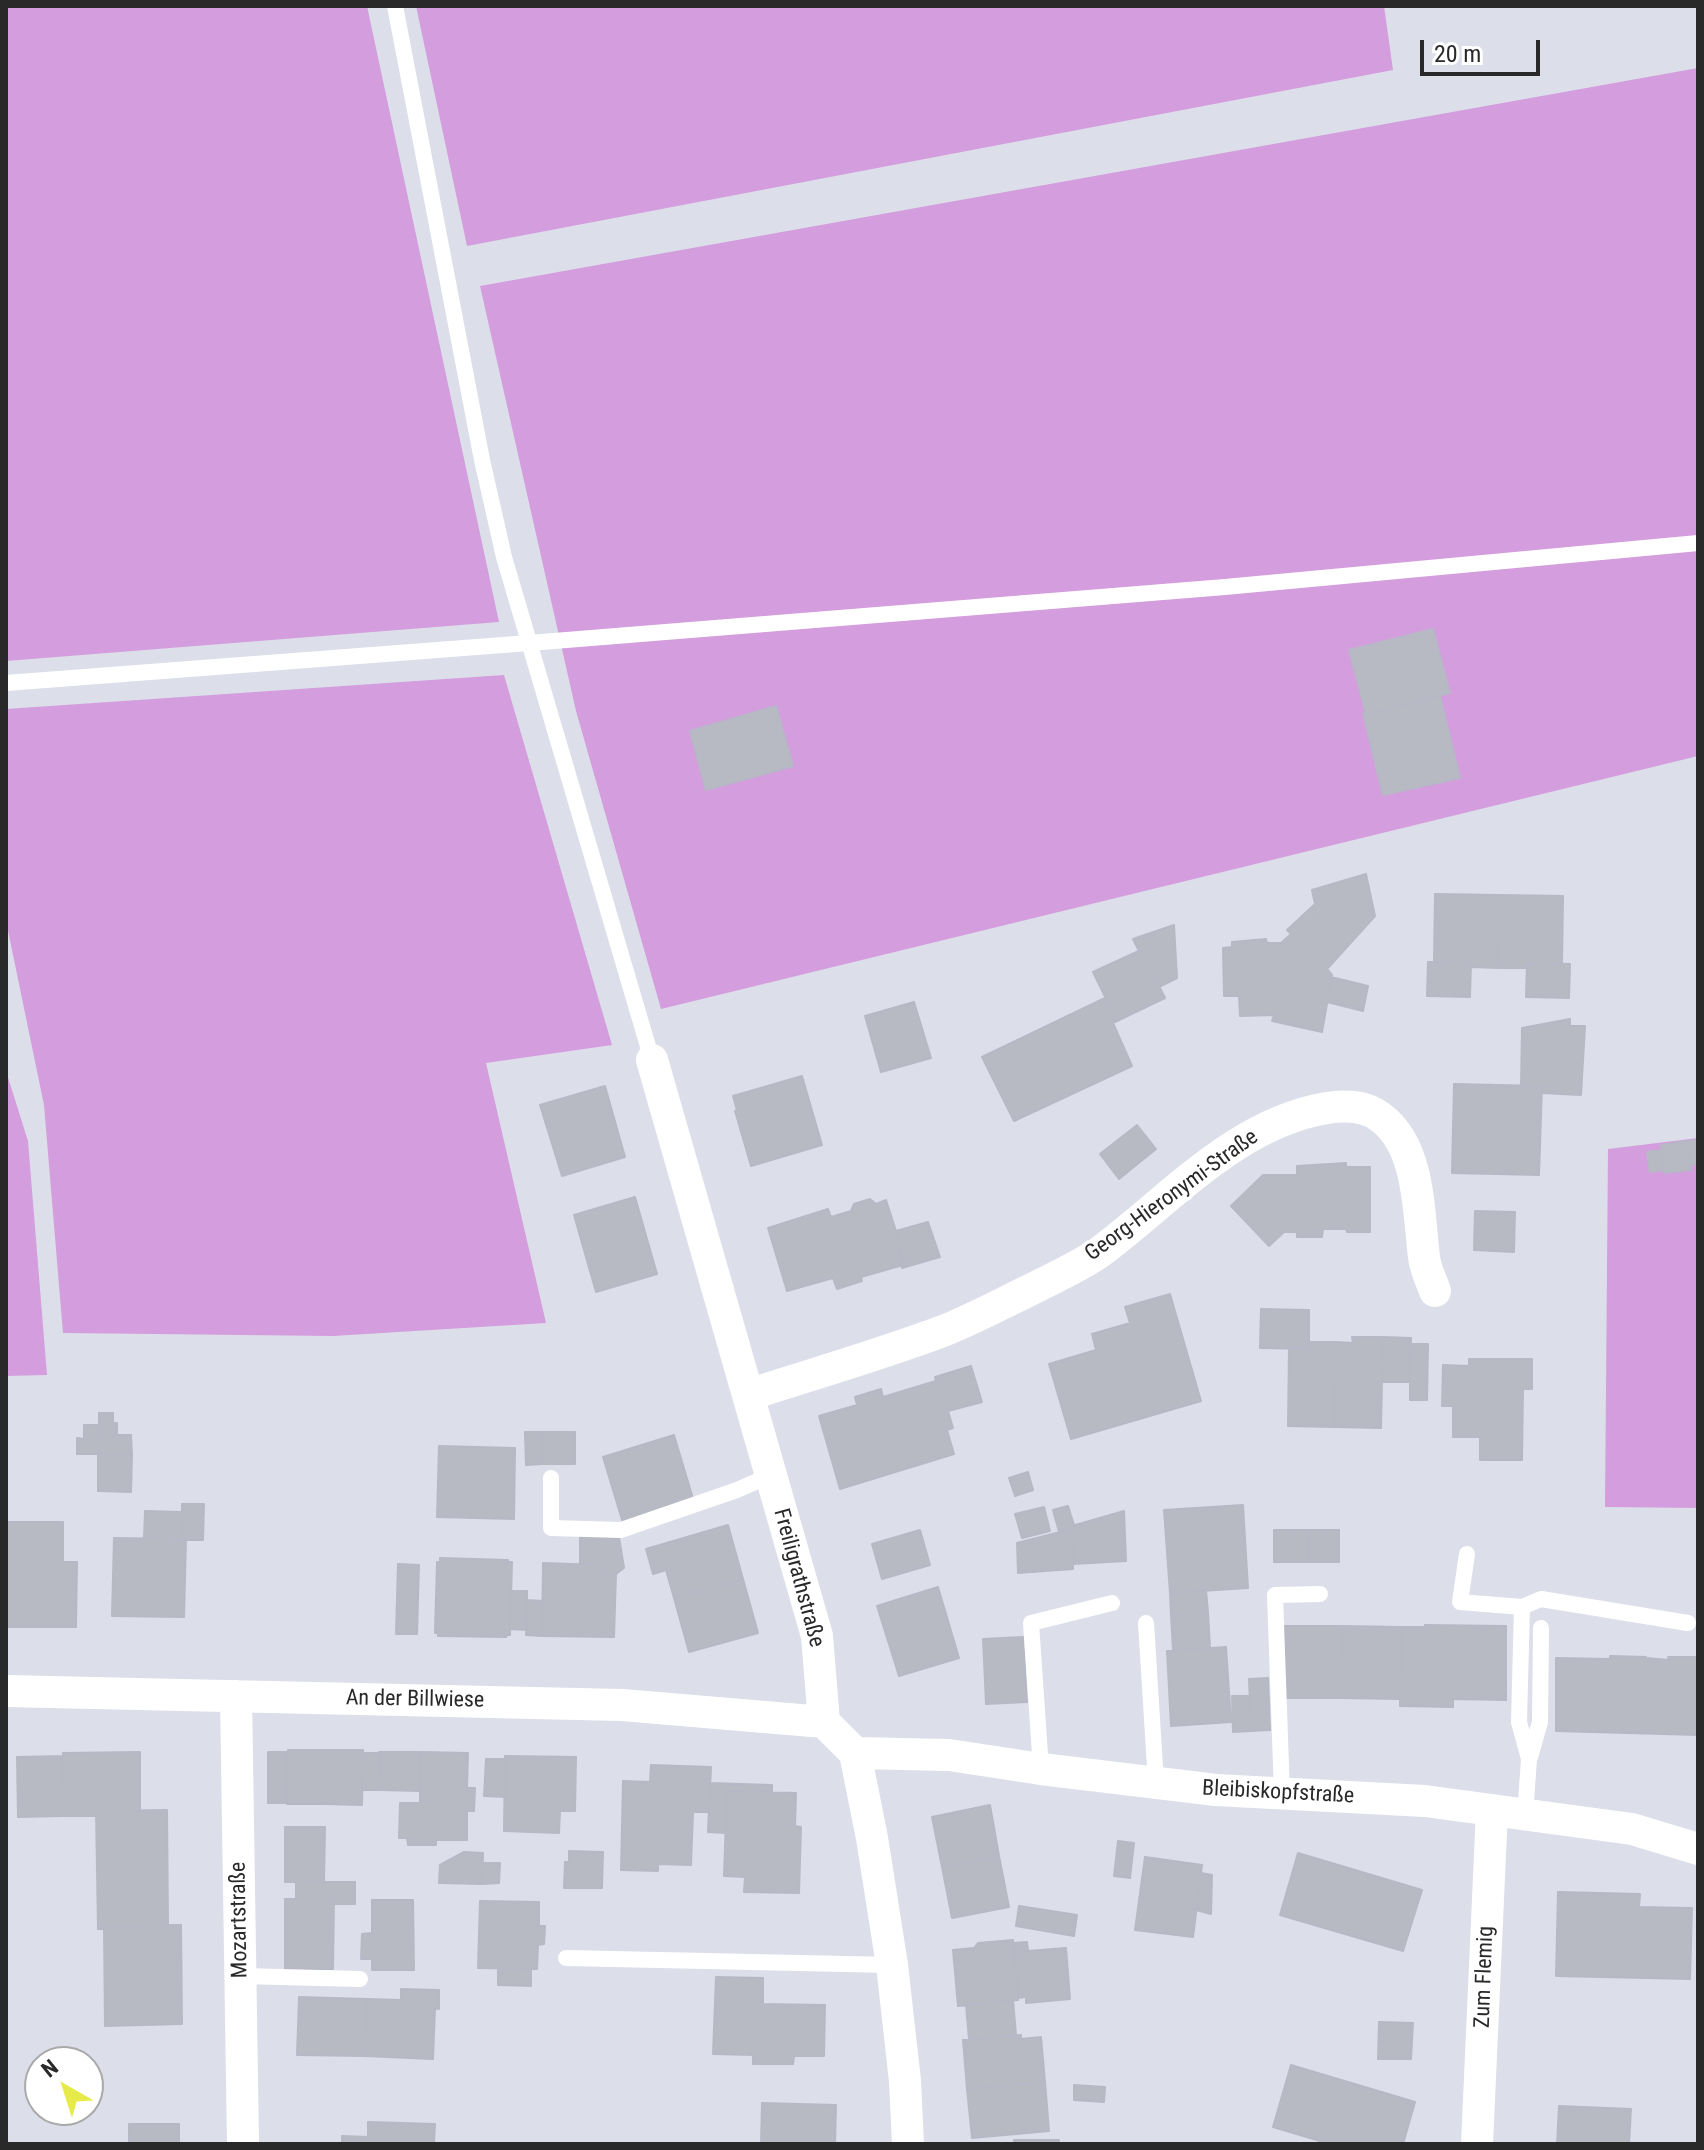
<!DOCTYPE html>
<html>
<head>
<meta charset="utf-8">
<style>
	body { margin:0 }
	#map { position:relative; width:1704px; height:2150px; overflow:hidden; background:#dcdfea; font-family:"Roboto Condensed",sans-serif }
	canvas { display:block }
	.frame { position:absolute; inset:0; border:8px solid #292929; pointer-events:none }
	.north { position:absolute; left:24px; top:2046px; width:80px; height:80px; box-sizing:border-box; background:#fff; border:2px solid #a9a9a9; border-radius:50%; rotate:321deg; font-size:22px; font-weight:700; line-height:32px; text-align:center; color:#292929 }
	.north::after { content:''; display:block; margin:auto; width:28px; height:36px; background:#e7eb49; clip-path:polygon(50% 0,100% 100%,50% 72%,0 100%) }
	.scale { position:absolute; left:1420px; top:40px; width:120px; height:36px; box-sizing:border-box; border:4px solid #292929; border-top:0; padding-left:10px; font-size:24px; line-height:28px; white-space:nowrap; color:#292929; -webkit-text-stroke:6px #fff; paint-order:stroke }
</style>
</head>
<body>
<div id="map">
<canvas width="1704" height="2150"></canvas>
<div class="frame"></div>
<div class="north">N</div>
<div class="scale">20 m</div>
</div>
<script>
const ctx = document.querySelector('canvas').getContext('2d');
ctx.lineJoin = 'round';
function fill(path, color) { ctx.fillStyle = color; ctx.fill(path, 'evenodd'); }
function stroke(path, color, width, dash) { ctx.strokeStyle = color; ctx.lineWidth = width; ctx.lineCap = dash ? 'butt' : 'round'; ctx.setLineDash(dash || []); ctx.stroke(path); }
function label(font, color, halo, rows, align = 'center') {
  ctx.font = font + ' "Roboto Condensed",sans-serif'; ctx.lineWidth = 7; ctx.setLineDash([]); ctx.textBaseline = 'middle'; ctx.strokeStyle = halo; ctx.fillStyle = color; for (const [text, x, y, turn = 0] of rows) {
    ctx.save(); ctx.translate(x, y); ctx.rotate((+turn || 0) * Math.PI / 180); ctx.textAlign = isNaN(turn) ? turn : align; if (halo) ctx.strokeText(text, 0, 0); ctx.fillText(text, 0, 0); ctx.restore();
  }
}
fill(new Path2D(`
	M6 6H367L499 622 6 661Z
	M416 6H1384L1393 70 467 246Z
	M1698 68V756L661 1009 576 711 480 286Z
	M504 675 612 1045 486 1063 546 1323 333 1336 63 1333 44 1105 6 921V709Z
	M6 1071 28 1141 47 1375 6 1376Z
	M1698 1138V1508L1605 1507 1608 1149Z`), '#d49ddd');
const building = new Path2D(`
	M1433 629 1450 693 1366 714 1349 650Z
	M1440 696 1460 778 1383 795 1363 713 1366 714Z
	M776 706 793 766 706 790 690 731Z
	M1366 874 1375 916 1327 969 1332 975 1322 1032 1272 1021 1274 1015 1240 1016 1239 996H1224L1223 948 1232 947V942L1266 939 1267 943H1281L1291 934 1287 930 1315 904 1312 890Z
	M1435 894 1499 895 1498 968 1471 967V963H1434Z
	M1499 895 1563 896 1562 964 1527 963 1526 968H1498Z
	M1174 925 1177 978 1159 987 1141 950 1139 951 1133 939Z
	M1141 950 1165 998 1117 1021 1093 972Z
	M1428 962 1471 963 1470 997 1427 996Z
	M1527 963 1570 964 1569 998 1526 997Z
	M1331 977 1368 986 1363 1011 1327 1002Z
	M1105 998 1117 1021 1113 1023 1132 1066 1014 1121 982 1057Z
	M914 1002 931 1058 881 1072 865 1016Z
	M1570 1019V1026H1585L1581 1095 1542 1093V1086H1521L1522 1028Z
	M802 1076 822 1145 751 1166 735 1111 737 1110 733 1096Z
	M1454 1084 1542 1086 1539 1175 1452 1173Z
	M605 1086 625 1157 562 1176 540 1105Z
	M1137 1125 1156 1149 1119 1179 1100 1154Z
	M1698 1140V1164L1690 1165 1687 1141Z
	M1687 1141 1691 1170 1664 1173 1661 1145Z
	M1661 1150 1664 1170 1650 1172 1647 1152Z
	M1346 1163V1167H1370V1232H1347L1346 1229H1323L1322 1237H1297V1232H1284L1269 1246 1231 1206 1263 1175H1297V1166Z
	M635 1197 657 1274 596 1292 574 1215Z
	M870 1199 876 1204 886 1200 896 1231 903 1265 861 1277 862 1281 837 1289 833 1278 787 1291 768 1228 828 1209 831 1217 851 1211 854 1204Z
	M1475 1211 1515 1212 1514 1252 1474 1250Z
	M928 1222 940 1257 902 1268 896 1231Z
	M1170 1294 1201 1401 1071 1439 1049 1364 1096 1350 1092 1334 1130 1323 1125 1307Z
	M1261 1309 1309 1310V1349L1260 1348Z
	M1352 1337H1383L1381 1428 1335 1427 1336 1342 1353 1343Z
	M1383 1337 1411 1338 1410 1382H1382Z
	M1308 1342H1336L1335 1427 1288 1426 1289 1348 1309 1349Z
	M1410 1344H1428L1427 1400H1410Z
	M1469 1359H1532V1389H1523L1522 1460H1480V1437H1453V1406H1442L1443 1365 1469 1366Z
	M971 1366 982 1402 948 1411 939 1380 936 1381 935 1377Z
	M939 1380 953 1428 947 1430 954 1454 840 1489 819 1416 857 1405 855 1397 881 1389 883 1397Z
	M99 1413H113V1423H117V1435H99Z
	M84 1425H99L98 1454H77V1438L84 1439Z
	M525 1432H543V1464L526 1465Z
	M543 1432H560V1464H543Z
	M560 1432H575V1464H560Z
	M99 1435H131L132 1454H98Z
	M674 1435 694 1502 623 1523 603 1457Z
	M439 1446 515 1448 514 1519 437 1517Z
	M98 1454H132L131 1492 98 1491Z
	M1028 1472 1033 1490 1015 1496 1009 1478Z
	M182 1504H204L203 1540H182Z
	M1243 1505 1248 1588 1170 1593 1164 1510Z
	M1068 1506 1074 1525 1072 1529 1059 1532 1053 1510Z
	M1044 1507 1050 1531 1022 1538 1015 1514Z
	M145 1511 182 1512V1540L144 1538Z
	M1124 1511 1126 1561 1073 1564 1072 1526Z
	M8 1522H63V1562H77L76 1627H7Z
	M728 1525 743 1579 674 1598 666 1570 653 1574 646 1549Z
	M1072 1529 1073 1569 1018 1573 1017 1543Z
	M920 1530 930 1565 882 1579 872 1544Z
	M1274 1530H1291V1562H1274Z
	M1291 1530H1308V1562H1291Z
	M1308 1530H1325V1562H1308Z
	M1325 1530H1339V1562H1325Z
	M580 1537H619L624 1568 616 1574 600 1573 601 1565 580 1564Z
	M114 1538 186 1539 184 1617 112 1616Z
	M440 1558 508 1560V1562H512L510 1635H507L506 1637 438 1636V1633H435L437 1562H440Z
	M543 1563 601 1565 600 1573 616 1574 614 1637 542 1636Z
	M398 1564 419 1565 417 1634H396Z
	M743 1579 758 1633 689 1652 674 1598Z
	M938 1587 959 1658 899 1676 877 1606Z
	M1206 1590 1208 1612 1171 1615 1170 1593Z
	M511 1591H527V1630L510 1629Z
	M527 1600 543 1601 542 1636 526 1635Z
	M1208 1612 1210 1648 1173 1650 1171 1615Z
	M1425 1625 1506 1626V1700L1453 1699V1707L1400 1706 1401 1627H1425Z
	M1285 1626H1342L1341 1698H1284Z
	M1342 1626 1401 1627 1400 1699 1341 1698Z
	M1023 1637 1027 1702 986 1704 983 1639Z
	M1226 1647 1231 1722 1171 1726 1167 1651Z
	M1610 1656 1646 1657V1658L1669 1660 1668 1657H1698V1735L1556 1731V1658L1610 1659Z
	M1268 1678 1270 1730 1251 1731 1249 1679Z
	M1232 1696H1250L1251 1731 1233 1732Z
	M288 1750H325V1804H287Z
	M325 1750H363L362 1805 325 1804Z
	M140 1752V1811H96V1816H64L63 1753Z
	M268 1752H287L286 1803H268Z
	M379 1752H420V1791L379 1790Z
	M420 1752 468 1753 467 1788H475L474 1811H467V1840H436V1845H408L407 1838H399L400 1803H420Z
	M363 1753H380L379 1790H362Z
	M63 1756 64 1816 18 1817 17 1757Z
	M505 1756 576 1757 575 1811H560L559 1833 504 1831Z
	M486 1759H505V1797L484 1796Z
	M651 1765 711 1767 709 1812H693L691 1865 658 1864V1871L621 1870 623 1781 650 1782Z
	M710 1783 772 1785V1792L727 1791 726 1833 708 1832Z
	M727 1791 796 1793 795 1826 801 1827 799 1893 744 1892 745 1877 724 1876Z
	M990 1805 999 1856 942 1867 932 1817Z
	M167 1810 168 1925 104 1926V1929H98L96 1811Z
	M285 1827H325L324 1882H285Z
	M1118 1841 1134 1843 1130 1878 1114 1876Z
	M569 1851 603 1852 602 1888H564L565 1862H569Z
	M464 1852 483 1853 482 1884 439 1883 440 1865Z
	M1298 1853 1422 1890 1403 1951 1280 1915Z
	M999 1856 1009 1907 952 1918 942 1867Z
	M1145 1857 1202 1865 1193 1937 1135 1930Z
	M483 1863H500L499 1883 482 1884Z
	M1201 1873 1212 1875 1211 1914 1196 1910Z
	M296 1882H355V1904H334V1899H296Z
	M1558 1892 1640 1894 1639 1907 1692 1908 1690 1979 1556 1976Z
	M285 1899H334L333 1969H285Z
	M372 1900H413L414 1970H372V1959H361L362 1934 372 1933Z
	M480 1901 539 1902V1926H545L544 1944 538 1945 537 1969 478 1968Z
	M1019 1906 1077 1915 1074 1936 1016 1926Z
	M181 1925 182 2024 105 2026 104 1926Z
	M1013 1940 1018 2000 958 2006 953 1950 974 1948 978 1943Z
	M1027 1942 1028 1951 1066 1948 1070 1999 1026 2003V1997L1018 1998 1014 1943Z
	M498 1968 531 1969V1986L498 1985Z
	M716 1977 763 1978V2004L825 2005 824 2056H794L793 2064H753V2055L713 2054Z
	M401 1989 439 1990V2009L435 2008 433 2059 365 2056 367 1999 401 2000Z
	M299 1997 367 1999 365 2056 297 2055Z
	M1013 2000 1016 2035 969 2039 966 2005Z
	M1379 2022 1413 2023 1411 2059H1378Z
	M1021 2035V2039L1041 2037 1045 2082 967 2089 963 2040Z
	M1291 2065 1415 2102 1403 2144H1330L1273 2127Z
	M1045 2082 1049 2131 972 2138 967 2089Z
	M1074 2085 1105 2087 1104 2102 1074 2100Z
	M762 2103 836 2105 835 2144H761Z
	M1559 2106 1631 2109 1629 2144H1557Z
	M368 2122 435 2124 434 2144H342V2136L368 2137Z
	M129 2124H179V2144H129Z
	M1014 2140H1059L1058 2144H1014Z`);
fill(building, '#b8bac3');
stroke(building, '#b6b8c6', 2);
stroke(new Path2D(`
	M395 6 482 460 504 557 652 1060
	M6 683 529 643 1225 587 1698 543
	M551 1478V1528L621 1530 737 1490 771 1475
	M1467 1554 1460 1602 1522 1607 1541 1599 1688 1623
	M1522 1607 1519 1722 1529 1759 1525 1815
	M1146 1623 1156 1783
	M1530 1757 1540 1722 1541 1628
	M1041 1769 1031 1623 1112 1603
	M1282 1794 1275 1595 1320 1594
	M566 1958 892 1965
	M241 1976 360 1979`), '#fff', 16);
stroke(new Path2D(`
	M652 1060 817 1636 824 1722 855 1753 872 1838 892 1965 905 2081 908 2144
	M748 1395C813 1374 879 1355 943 1331 971 1320 999 1305 1026 1292 1049 1280 1079 1267 1100 1252 1171 1199 1236 1123 1327 1108 1342 1105 1361 1106 1374 1113 1421 1140 1418 1211 1424 1257 1425 1268 1431 1280 1435 1291
	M6 1691 622 1705 824 1722
	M236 1696 243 2144
	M855 1753 949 1755 1041 1769 1216 1790 1425 1801 1632 1829 1698 1849
	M1477 2144 1492 1810`), '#fff', 32);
label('22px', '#292929', '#fff', [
	["Georg-Hieronymi-Straße",1172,1196,-36],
	["Freiligrathstraße",798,1578,75],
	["An der Billwiese",415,1700,1],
	["Bleibiskopfstraße",1278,1793,3],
	["Mozartstraße",240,1920,-91],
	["Zum Flemig",1485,1977,-88]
]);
</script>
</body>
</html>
